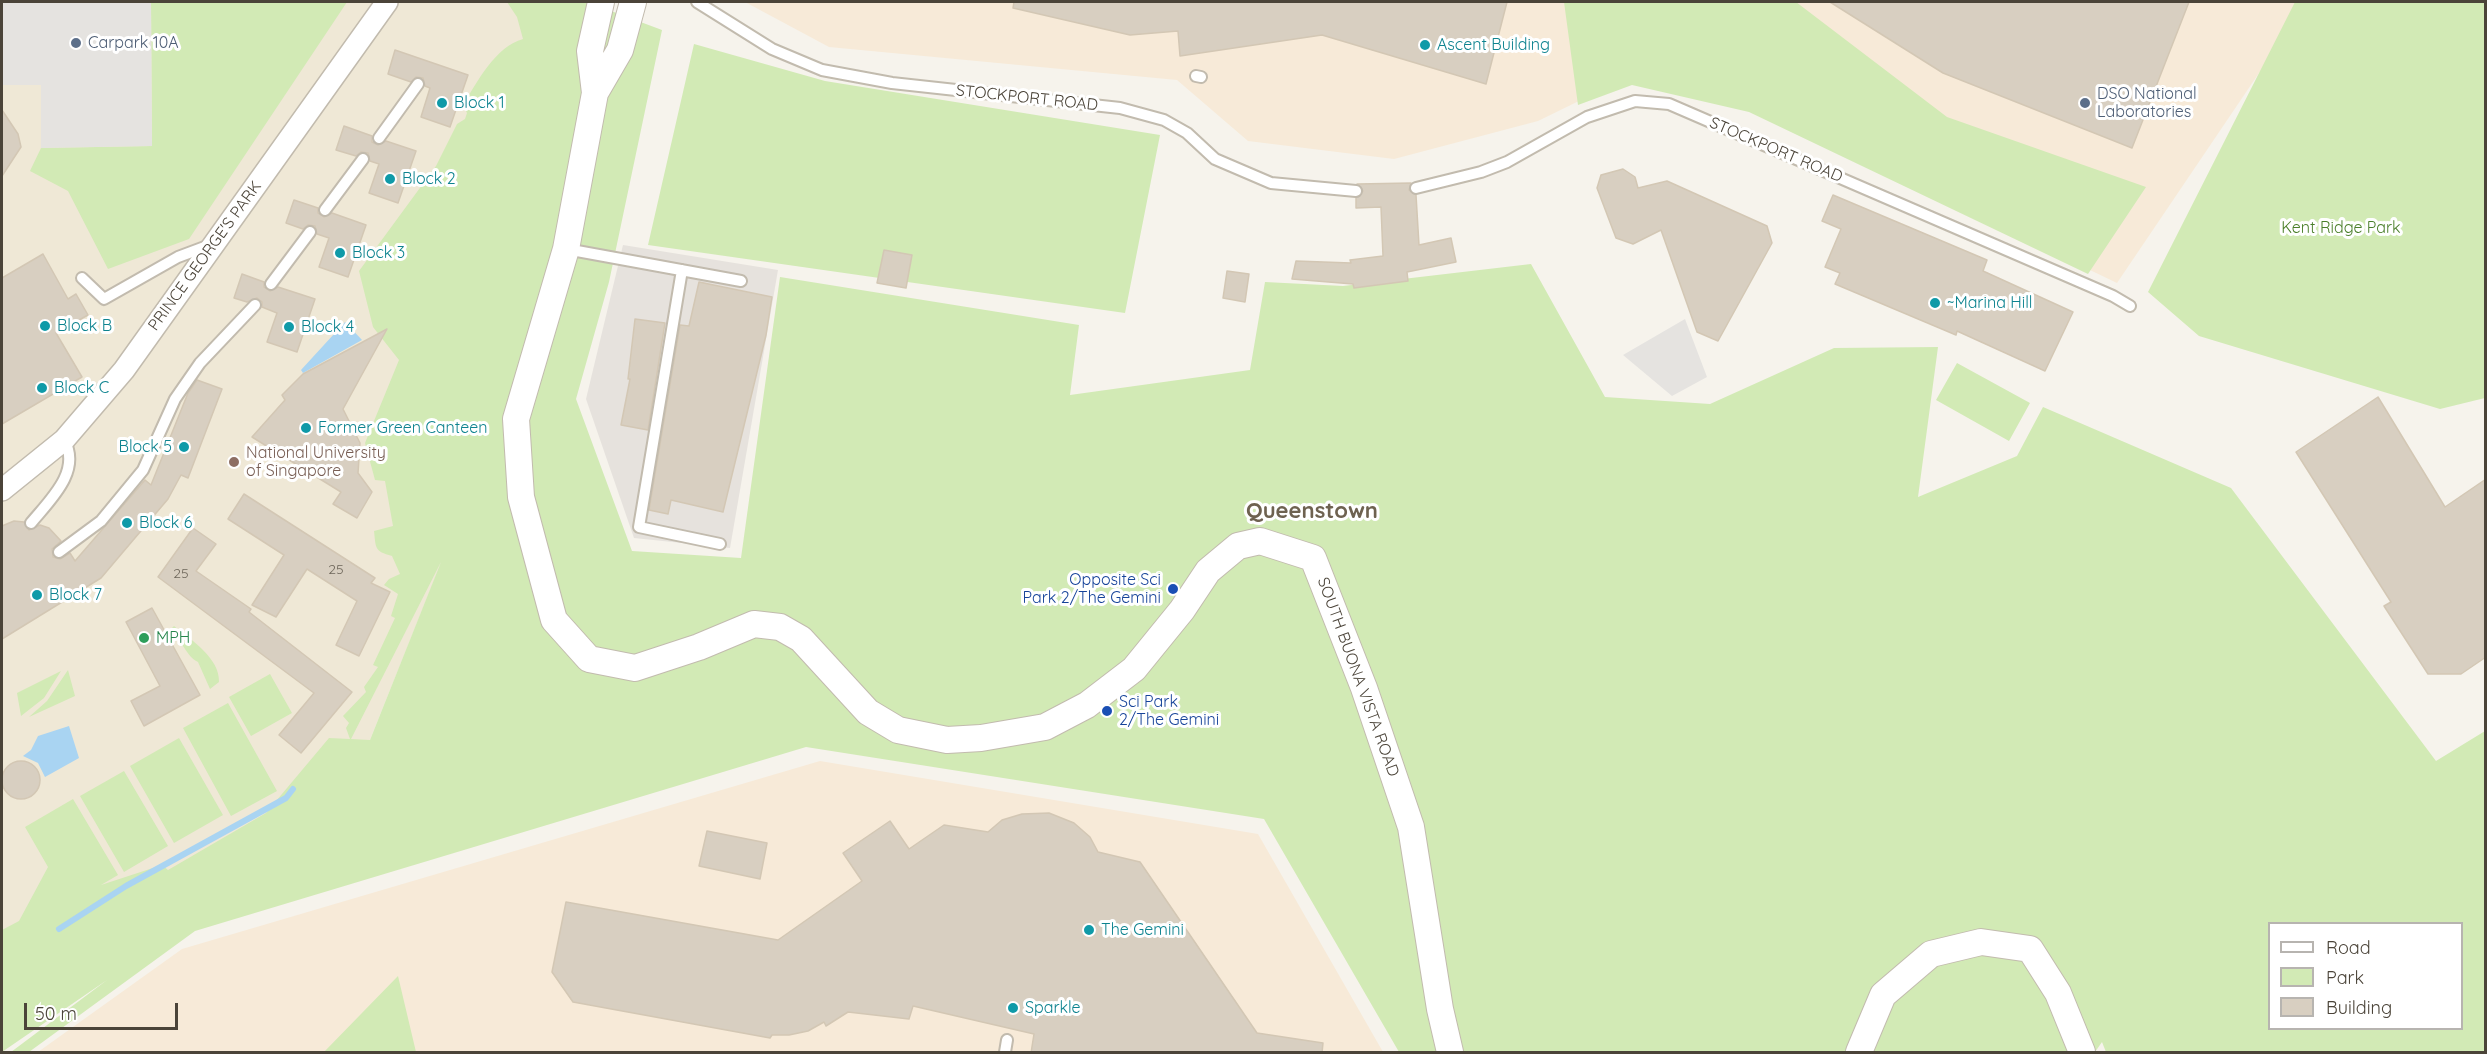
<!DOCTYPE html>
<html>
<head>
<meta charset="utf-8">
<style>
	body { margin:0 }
	#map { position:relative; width:2487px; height:1054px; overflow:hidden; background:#f6f3ec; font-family:Quicksand,sans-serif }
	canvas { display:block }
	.frame { position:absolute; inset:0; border:3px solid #4b4439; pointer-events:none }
	.legend { position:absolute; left:2268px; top:922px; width:195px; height:108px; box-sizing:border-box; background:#fff; border:2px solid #b7b4b0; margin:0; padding:8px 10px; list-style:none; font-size:18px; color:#4b4439 }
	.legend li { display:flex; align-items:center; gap:12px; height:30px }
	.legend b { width:30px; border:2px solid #b7b4b0 }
	.scale { position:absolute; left:24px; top:1003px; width:154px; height:27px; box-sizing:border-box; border:3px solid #4b4439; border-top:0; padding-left:8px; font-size:18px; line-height:21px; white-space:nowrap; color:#4b4439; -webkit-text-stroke:4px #fff; paint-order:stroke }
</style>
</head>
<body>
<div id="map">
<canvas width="2487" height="1054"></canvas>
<div class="frame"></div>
<ul class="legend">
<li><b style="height:8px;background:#fff"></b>Road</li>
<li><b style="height:16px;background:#d2eab5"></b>Park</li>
<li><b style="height:16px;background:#d8cfc1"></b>Building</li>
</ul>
<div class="scale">50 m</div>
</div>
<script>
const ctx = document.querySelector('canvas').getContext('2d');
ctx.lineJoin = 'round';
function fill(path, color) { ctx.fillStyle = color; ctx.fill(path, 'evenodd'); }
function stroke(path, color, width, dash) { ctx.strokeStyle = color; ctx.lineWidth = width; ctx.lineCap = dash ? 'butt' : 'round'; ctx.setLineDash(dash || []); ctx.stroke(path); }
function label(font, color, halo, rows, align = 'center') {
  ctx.font = font + ' Quicksand,sans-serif'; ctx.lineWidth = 6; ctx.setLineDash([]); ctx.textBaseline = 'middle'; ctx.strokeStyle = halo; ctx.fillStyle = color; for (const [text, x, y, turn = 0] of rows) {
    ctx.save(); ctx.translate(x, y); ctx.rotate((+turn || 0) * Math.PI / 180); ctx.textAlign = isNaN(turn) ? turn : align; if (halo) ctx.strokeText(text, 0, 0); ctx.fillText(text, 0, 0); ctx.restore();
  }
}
fill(new Path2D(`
	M745 2H2307L2117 283 1706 86 1628 77 1538 121 1394 159 1248 141 1177 80 829 47Z
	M820 761 1258 834 1383 1052H38L182 949Z`), '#f7ead8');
fill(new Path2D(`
	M623 245 778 270 730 548 634 538 586 399Z`), '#e6e2dd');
fill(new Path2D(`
	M2 2H588L445 553 370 740 2 1052Z`), '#efe8d6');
fill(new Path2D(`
	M151 2H347L189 239 108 269 68 191 30 171 41 148 152 146Z
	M507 2H587L662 30 609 282 576 399 632 551 741 558 780 277 1079 325 1070 395 1250 370 1265 282 1343 286 1531 264 1605 397 1710 404 1834 348 1938 347 1918 497 2017 456 2043 407 2231 488 2436 761 2485 731V1052H2106L2102 1042 2095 1052H1399L1264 819 806 747 195 931 29 1052H11L107 980 2 1052V930L19 921 48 867 25 827 73 799 118 875 101 885 162 865 168 870 266 813 329 738 350 739 346 728 349 723 343 716 366 692 364 687 378 667 373 665 395 618 391 616 398 594 384 585 389 579 400 574 392 556C374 551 376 548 374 531L393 526 385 481 375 480 365 443 399 360 373 327 359 271 436 166 457 124 465 119 467 113 463 105C477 82 496 46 523 39L517 17ZM441 562 370 740 351 739ZM2270 924H2462V1028H2270Z
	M1564 2H1796L1947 117 2146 187 2088 274 1749 112 1632 85 1578 105Z
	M2295 2H2485V398L2440 409 2199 336 2148 292Z
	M694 44 825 81 1160 135 1125 313 648 245Z
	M1957 363 2030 403 2009 441 1936 400Z
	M174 626C191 640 220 658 219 682L210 689 198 662C186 656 185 643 172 636L170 632H174L171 629Z
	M68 670 75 696 29 717 47 701Z
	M61 671 44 698 21 716 17 693Z
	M270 674 292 713 251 736 229 697Z
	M228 703 277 791 231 816 183 728Z
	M179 738 223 815 174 843 130 766Z
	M124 771 168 846 124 872 80 796Z
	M398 976 416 1052H324Z`), '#d2eab5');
fill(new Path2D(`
	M2 2H151L152 146 41 148V85H2Z
	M1685 319 1707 377 1672 396 1623 355Z`), '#e5e3e0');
fill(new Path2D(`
	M345 322 362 340 303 373 301 370Z
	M69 726 79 758 45 777 38 763 23 756 31 750 38 736Z`), '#a9d4f2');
stroke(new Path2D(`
	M59 929 126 886 286 798 293 789`), '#a9d4f2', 6);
const building = new Path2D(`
	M1014 2H1507L1486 84 1322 35 1180 56 1178 31 1130 35 1013 8Z
	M1830 2H2189L2132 148 1943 73Z
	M395 50 468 75 450 127 421 117 430 88 425 86 423 78 416 77 411 82 388 74Z
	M2 110 18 134 21 147 2 176Z
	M344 126 372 136V142L378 145 386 141 416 151 398 203 369 193 379 164 370 161 368 153 361 152 356 156 336 150Z
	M1623 169 1635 177 1638 188 1667 181 1767 226 1772 243 1718 341 1697 332 1661 230 1633 244 1616 238 1597 188 1601 175Z
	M1411 183 1409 190 1416 195 1419 245 1451 238 1456 262 1407 272 1408 281 1354 288 1353 284 1292 279 1296 261 1351 263 1350 260 1383 256 1381 207 1356 208V198L1363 191 1357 184Z
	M1833 195 1987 260 1983 271 2073 312 2045 371 1957 331 1956 335 1835 284 1840 273 1825 267 1841 229 1822 221Z
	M294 200 318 208V213L324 217 332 213 366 225 348 277 319 267 329 238 317 234 315 226 308 225 303 229 286 223Z
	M884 250 912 255 906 288 877 283Z
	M43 254 68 299 76 294 88 315 56 333 82 377 2 424V278Z
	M1227 271 1249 274 1245 302 1223 298Z
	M242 274 264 282V287L270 291 278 287 315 299 297 352 267 342 277 313 262 307V302L257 298 247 302 234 298Z
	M699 282 772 297 766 335 723 512 671 500 668 514 649 510 680 325 689 326Z
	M635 319 665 323 648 430 621 425 630 379H628Z
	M387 329 343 409 360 443 358 473 372 492 357 518 333 504 341 492 252 437 285 400 282 395 303 374Z
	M197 380 222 389 188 478 181 475 168 499 101 578 2 639V526L14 521 24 522 29 530 40 525 49 528 61 541 52 549 53 557 60 559 70 553 75 561 145 480 151 485 188 393Z
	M2378 397 2445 507 2486 479V657L2461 674H2428L2384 606 2391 602 2296 452Z
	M244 494 375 578 371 583 390 592 359 656 336 645 357 601 307 569 276 617 252 605 284 555 228 519Z
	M193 528 216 544 196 571 251 609 249 612 352 692 301 753 279 735 314 693 158 577Z
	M152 608 200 695 144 726 131 701 160 686 126 622Z
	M2 780a19 19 0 1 1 38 0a19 19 0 1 1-38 0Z
	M1049 813 1074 823 1090 837 1098 852 1140 862 1257 1033 1323 1043 1322 1053H1031L1034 1034 913 1006 909 1019 848 1012 826 1026 824 1022 808 1031 789 1035H772L770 1038 573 1002 552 972 566 902 778 940 862 881 843 853 890 821 909 849 944 825 988 832 1002 820 1022 814Z
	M707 831 767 843 760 879 699 866Z`);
fill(building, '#d8cfc1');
stroke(building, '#d3c7b4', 1.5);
const service = new Path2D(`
	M697 2 772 49 822 70 892 83 1120 108 1164 120 1187 133 1215 159 1271 183 1356 191
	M1196 76 1201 77
	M379 138 418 84
	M1416 188 1481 172 1507 162 1587 117 1635 101 1669 104 2113 296 2130 306
	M325 210 363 159
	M566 249 741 281
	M682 270 639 527 720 544
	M82 278 104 299 178 257 210 245
	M271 284 310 232
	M31 523C50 500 82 471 64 440
	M59 552 101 521 143 470 175 399 200 363 255 305
	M1005 1052 1007 1040`);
const minor = new Path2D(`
	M2 490 64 440 124 370 387 2`);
const tertiary = new Path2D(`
	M601 2 590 51 595 93 566 249 516 419 521 497 554 620 589 659 635 668 699 647 754 624 780 627 801 639 868 712 898 730 947 740 981 738 1045 727 1087 705 1134 669 1182 610 1208 571 1238 546 1260 541 1313 558 1364 688 1411 827 1440 1009 1450 1052
	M595 93 620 50 633 2
	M1859 1052 1883 995 1931 954 1981 942 2030 949 2058 993 2082 1052`);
stroke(service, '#c2bbae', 14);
stroke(minor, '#c2bbae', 24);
stroke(tertiary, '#c2bbae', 28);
stroke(service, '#fff', 10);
stroke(minor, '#fff', 21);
stroke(tertiary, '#fff', 26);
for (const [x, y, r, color] of [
	[76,43,6,"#5c6f8a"],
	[1425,45,6,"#0f9aa8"],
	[442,103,6,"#0f9aa8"],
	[2085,103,6,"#5c6f8a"],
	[390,179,6,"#0f9aa8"],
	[340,253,6,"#0f9aa8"],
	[1935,303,6,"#0f9aa8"],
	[45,326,6,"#0f9aa8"],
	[289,327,6,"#0f9aa8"],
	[42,388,6,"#0f9aa8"],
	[306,428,6,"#0f9aa8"],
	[184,447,6,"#0f9aa8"],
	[234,462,6,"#8d6e63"],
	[127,523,6,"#0f9aa8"],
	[1173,589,6,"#1a4fb4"],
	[37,595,6,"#0f9aa8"],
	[144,638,6,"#2e9e5b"],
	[1107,711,6,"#1a4fb4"],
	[1089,930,6,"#0f9aa8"],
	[1013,1008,6,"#0f9aa8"]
]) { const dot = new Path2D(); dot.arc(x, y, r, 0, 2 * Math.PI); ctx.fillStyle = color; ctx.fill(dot); stroke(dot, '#fff', 2); }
label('14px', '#6e675b', null, [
	["25",336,570],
	["25",181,574]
]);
label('16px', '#4e5e75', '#fff', [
	["Carpark 10A",88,43],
	["DSO National",2097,94],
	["Laboratories",2097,112]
], 'left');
label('16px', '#0d838f', '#fff', [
	["Ascent Building",1437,45],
	["Block 1",454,103],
	["Block 2",402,179],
	["Block 3",352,253],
	["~Marina Hill",1947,303],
	["Block B",57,326],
	["Block 4",301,327],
	["Block C",54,388],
	["Former Green Canteen",318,428],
	["Block 5",172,447,"right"],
	["Block 6",139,523],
	["Block 7",49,595],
	["The Gemini",1101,930],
	["Sparkle",1025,1008]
], 'left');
label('16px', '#4b4439', '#fff', [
	["STOCKPORT ROAD",1027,98,6],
	["STOCKPORT ROAD",1776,150,23],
	["PRINCE GEORGE'S PARK",205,256,-54],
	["SOUTH BUONA VISTA ROAD",1358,677,70]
]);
label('16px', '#4a7f2a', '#fff', [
	["Kent Ridge Park",2341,228]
]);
label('16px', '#785e54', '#fff', [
	["National University",246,453],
	["of Singapore",246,471]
], 'left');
label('16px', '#164399', '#fff', [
	["Opposite Sci",1161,580],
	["Park 2/The Gemini",1161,598],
	["Sci Park",1119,702,"left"],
	["2/The Gemini",1119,720,"left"]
], 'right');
label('16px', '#27864d', '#fff', [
	["MPH",156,638]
], 'left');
label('bold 22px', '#6e6250', '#fff', [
	["Queenstown",1312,511]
]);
</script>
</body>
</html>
